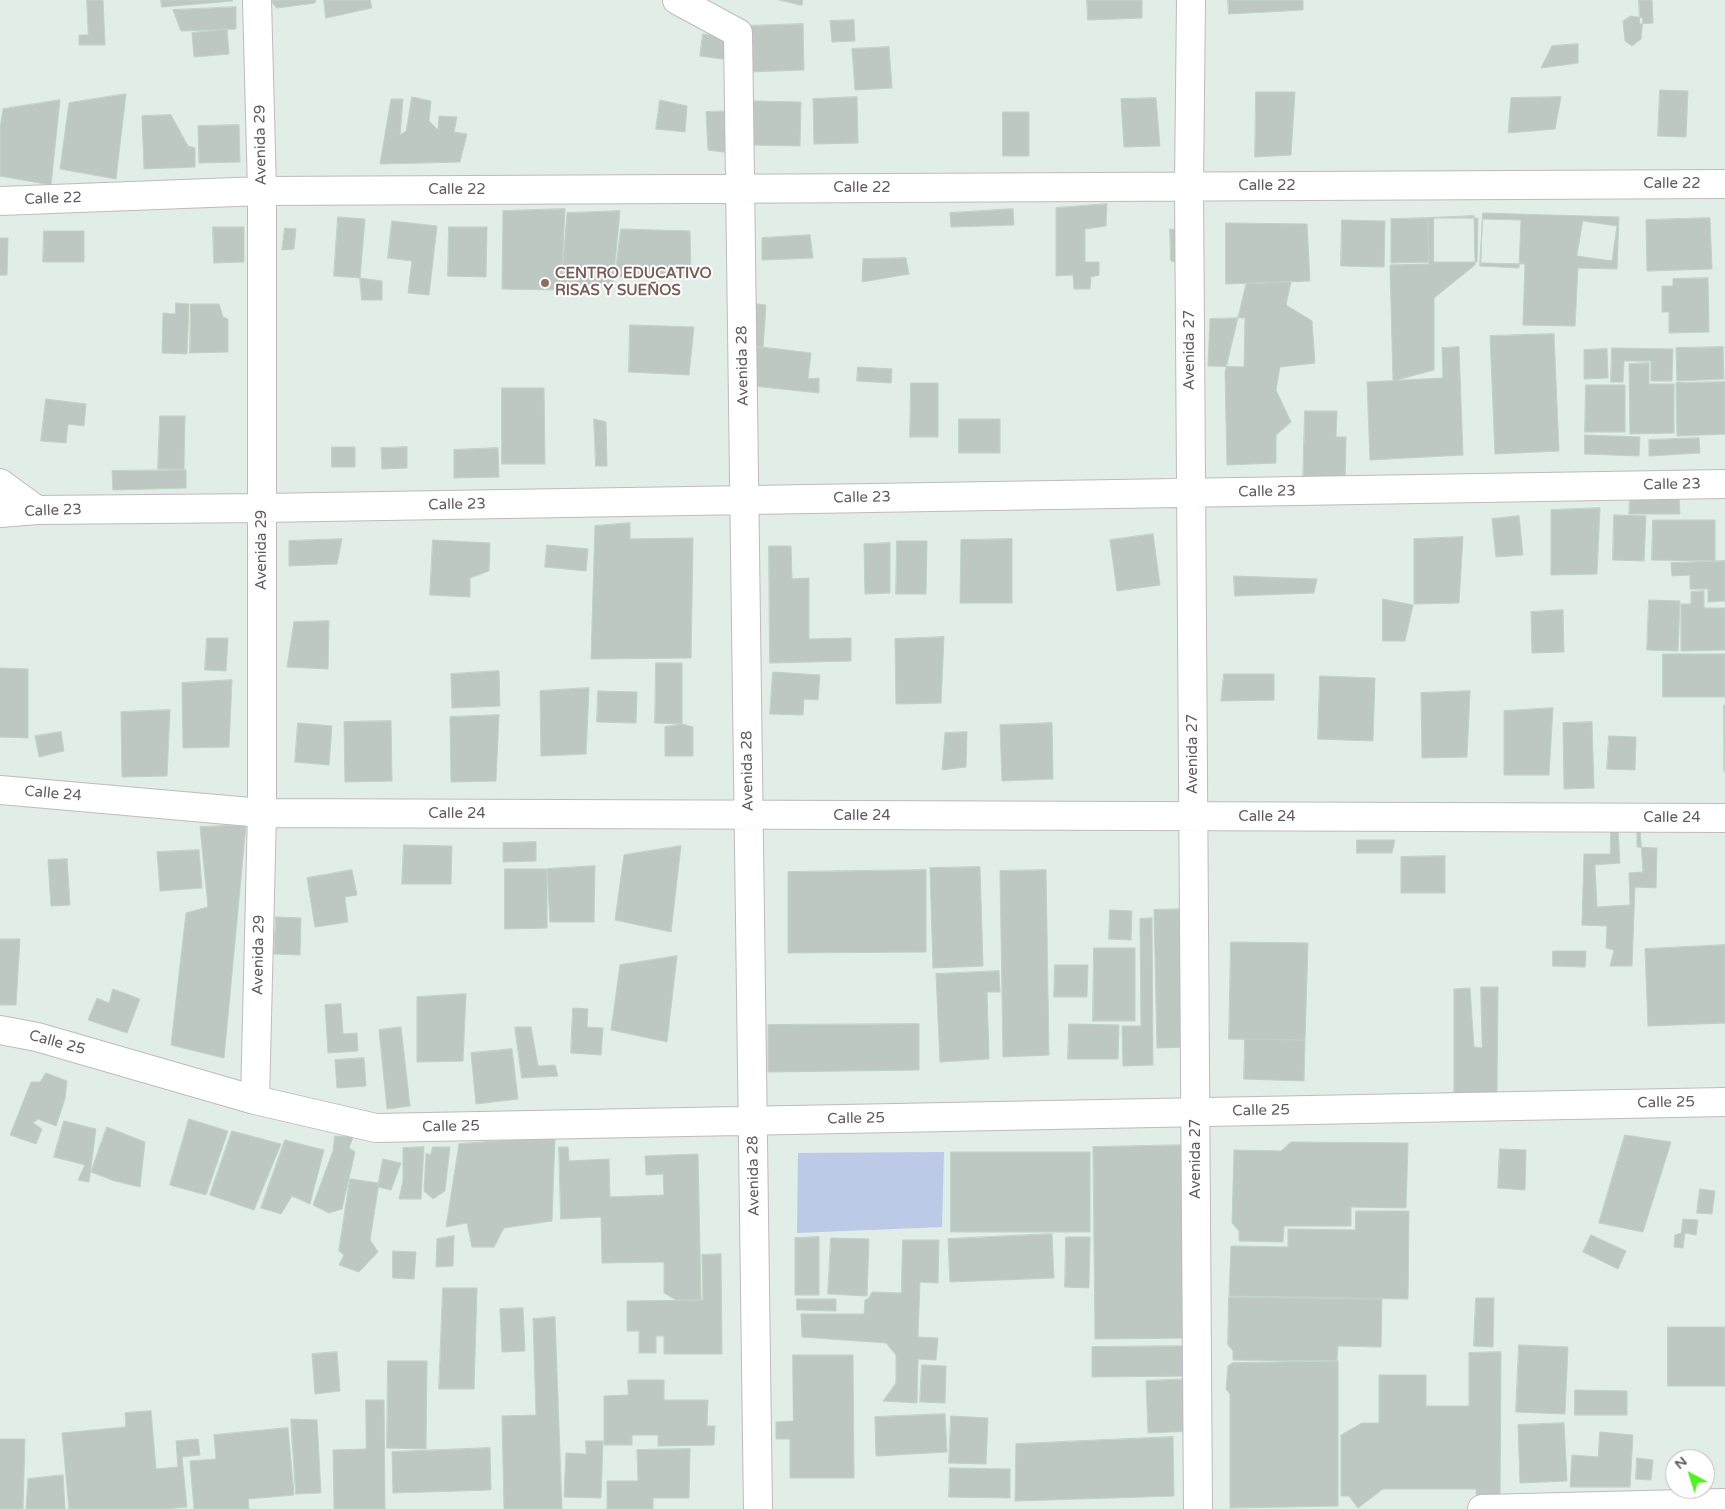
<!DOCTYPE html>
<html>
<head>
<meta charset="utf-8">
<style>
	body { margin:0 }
	#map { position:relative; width:1725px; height:1509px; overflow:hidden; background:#e1ede7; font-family:"Varela Round",sans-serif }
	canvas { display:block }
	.north { position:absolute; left:1665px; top:1449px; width:50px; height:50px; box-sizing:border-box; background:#fff; border:1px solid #c1bdc0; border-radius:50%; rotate:320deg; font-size:14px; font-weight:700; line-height:20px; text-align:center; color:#635a61 }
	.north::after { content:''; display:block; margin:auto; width:18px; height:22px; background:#53f024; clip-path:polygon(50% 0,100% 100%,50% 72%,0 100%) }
</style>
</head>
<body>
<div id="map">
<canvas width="1725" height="1509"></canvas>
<div class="north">N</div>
</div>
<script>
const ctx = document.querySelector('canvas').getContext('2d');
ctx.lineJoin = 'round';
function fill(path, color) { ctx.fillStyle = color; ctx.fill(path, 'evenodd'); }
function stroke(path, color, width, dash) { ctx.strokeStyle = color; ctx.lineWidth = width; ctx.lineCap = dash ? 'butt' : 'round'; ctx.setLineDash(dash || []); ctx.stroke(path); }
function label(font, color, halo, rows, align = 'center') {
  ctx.font = font + ' "Varela Round",sans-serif'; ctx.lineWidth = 4; ctx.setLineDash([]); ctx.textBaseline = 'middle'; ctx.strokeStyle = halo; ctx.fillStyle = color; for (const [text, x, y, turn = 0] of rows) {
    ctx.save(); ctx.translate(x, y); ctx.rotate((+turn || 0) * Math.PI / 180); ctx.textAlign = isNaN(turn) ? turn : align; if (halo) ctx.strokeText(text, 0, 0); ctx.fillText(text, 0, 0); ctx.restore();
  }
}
fill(new Path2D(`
	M944 1152 942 1227 797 1233 798 1153Z`), '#bcc9e7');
const building = new Path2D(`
	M87 0H103L105 45H79V35H88Z
	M161 0H232L233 1 162 7Z
	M270 0H316L315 3 277 8Z
	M324 0H370L372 8 326 18Z
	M779 0H803L802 5Z
	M1087 0H1142V18L1088 20Z
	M1228 0H1303V10L1229 14Z
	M1639 0H1652L1653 23 1640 24Z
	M236 7V29L181 31 173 10Z
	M1631 16 1643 18 1641 39 1632 46 1625 41 1623 21Z
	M854 20 855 41 832 42 830 21Z
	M803 24 804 70 746 72V26Z
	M227 29 229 54 194 57 192 33Z
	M703 34 737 41V61L700 56Z
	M1578 44V63L1541 68 1552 46Z
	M889 47 892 88 855 90 852 49Z
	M1660 90 1688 91 1686 137 1658 136Z
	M1256 92H1295L1291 155 1255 157Z
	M126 94 116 179 60 169 69 103Z
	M412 97 431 101 429 121 438 130 439 116 457 117 454 132 467 134 460 162 380 164 391 99H403L400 135 406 131Z
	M857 97 858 143 814 144 813 99Z
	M1561 97 1555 129 1508 133 1511 98Z
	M1156 98 1160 146 1124 147 1121 99Z
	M60 100 51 185 0 176V129L3 109Z
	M660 100 687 106 685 132 656 129Z
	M754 101 801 102 800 146 753 145Z
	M733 111 730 153 708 150 706 112Z
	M1003 112H1029V156H1003Z
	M171 115 188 146 195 148V167L144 169 142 116Z
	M239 125 240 162 199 163 198 126Z
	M1107 204 1106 226 1085 229V262H1099V275L1091 277 1090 289H1074L1073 275 1056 276V208Z
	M565 209 561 290 502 289 503 211Z
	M1013 209 1014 225 951 227 950 213Z
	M620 211 613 284 561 287 567 213Z
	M1483 213 1619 217 1617 269 1578 268 1575 326 1523 325 1525 264 1481 263Z
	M1474 216 1475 265 1434 298V370L1393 381 1390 265 1429 264 1428 218Z
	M338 217 365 219 360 278 334 276Z
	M1428 218 1429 262 1391 263V219Z
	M1434 218H1478L1477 262H1434Z
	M1710 218 1712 269 1647 271 1646 220Z
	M1483 219 1521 220 1519 268 1480 266Z
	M1342 220 1385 221 1384 267 1341 266Z
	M392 221 437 226 429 295 408 293 412 261 388 258Z
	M1583 221 1617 226 1612 261 1577 256Z
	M1226 223 1307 224 1310 281 1226 284Z
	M213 227H244V262L214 263Z
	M449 227H487L486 277 448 276Z
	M285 228 296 229 294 249 282 250Z
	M621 229 690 231 691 275 615 277Z
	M1170 229 1183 230 1181 263 1171 261Z
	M44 231H84V262H43Z
	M810 235 813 258 762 260V238Z
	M0 238H8L7 275H0Z
	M906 258 909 274 862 282 863 259Z
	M360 278 382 281V300H362Z
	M1708 278 1709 332 1669 333V312H1662V286H1673V279Z
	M1291 282 1286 305 1312 321 1315 363 1280 367 1276 390 1291 422 1276 435V463L1227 465 1225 372 1246 284Z
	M176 303 189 304 187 354 162 353 163 313 175 314Z
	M749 303 766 305 763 348 745 345Z
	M191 304H219L223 317 228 319V352L190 353Z
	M1245 318 1244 367 1208 366 1210 319Z
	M630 325 694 327 689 375 629 372Z
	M1554 334 1559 451 1495 454 1490 336Z
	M745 345 811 353 808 379 819 378V393L744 385Z
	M1459 347 1463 455 1370 460 1367 382 1443 378 1442 348Z
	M1723 347 1724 379 1677 381 1676 348Z
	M1612 348 1673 349 1672 381H1651V361H1624L1623 382H1611Z
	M1607 349 1608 378 1584 379V350Z
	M1649 363V384H1674V433L1630 434 1629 364Z
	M858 367 892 369 891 383 857 381Z
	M1725 382V434L1677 436 1676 383Z
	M911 383H938V437H910Z
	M1586 385H1625V432H1585Z
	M502 388H544L545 464H502Z
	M46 399 86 404 84 426 68 424 66 443 41 441Z
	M1305 411H1337L1336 437H1346L1345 482H1303Z
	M160 416H185L184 469H158Z
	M594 419 606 422 607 466H596Z
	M959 419H1000V453H959Z
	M1585 435 1640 437 1639 456 1585 454Z
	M1699 438 1700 453 1649 456V440Z
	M332 447H355V467H332Z
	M407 447V468L382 469 381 448Z
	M498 448 499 477 454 478V450Z
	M186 470V488L113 490 112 471Z
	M1630 498H1679L1680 514H1629Z
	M1600 508 1597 574 1551 575V510Z
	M1614 515 1646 516 1644 561 1613 560Z
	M1519 516 1523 555 1496 557 1492 519Z
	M1653 520H1715V561L1652 560Z
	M630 523V539L693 538 691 658 591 659 595 526Z
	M1153 534 1160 585 1117 591 1110 540Z
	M1463 537 1459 603 1414 604V539Z
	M342 539 337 564 289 566V541Z
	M1012 539V603H960L961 540Z
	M433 540 490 543 489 571 470 578V597L430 595Z
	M897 541H927L926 594H896Z
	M890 543V593L865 594 864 544Z
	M547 545 588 549 586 571 545 567Z
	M769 546H791L792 579 809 578V639L851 638V661L770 663Z
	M1725 561V601L1708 602V589H1690V575L1672 576 1671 563Z
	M1234 576 1317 579 1314 593 1235 596Z
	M1704 591V608H1725V650L1681 651V604H1691V592Z
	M1383 599 1413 605 1405 641H1383Z
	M1649 600 1680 601 1678 651 1647 650Z
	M1563 610 1564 652 1532 653 1531 612Z
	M329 621 328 669 287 667 294 622Z
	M944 637 941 703 896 704 895 639Z
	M207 638H228L226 671 205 670Z
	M1663 654H1725V697H1663Z
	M656 663H682V724L655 723Z
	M0 668 28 669V738L0 737Z
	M499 671 500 706 452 708 451 674Z
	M773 672 820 675 818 700 804 699 803 715 770 714Z
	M1224 674H1274V700L1221 701Z
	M1320 676 1375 678 1373 741 1318 739Z
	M232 680 229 747 183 748 182 683Z
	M589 688 586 754 541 756 540 691Z
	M598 691 637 692 636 723 597 722Z
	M1470 691 1467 757 1422 758 1421 693Z
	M1724 705H1725L1724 771Z
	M1553 708 1549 775H1504V711Z
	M170 710 167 776 122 777 121 712Z
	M499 715 496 781 451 782 450 717Z
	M391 721 392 781 345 782 344 722Z
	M1592 722 1594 788 1564 789 1563 723Z
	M298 723 332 726 329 765 295 762Z
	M1052 723 1053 779 1002 781 1000 725Z
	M682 724 693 727V756H665V727Z
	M61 732 64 751 39 757 35 736Z
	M967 732 966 767 942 770 945 733Z
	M1609 736 1636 737 1635 770 1607 769Z
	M246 825 224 1058 171 1045 186 913 208 907 200 827Z
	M1611 827 1637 828V847L1657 848 1656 888 1635 887 1632 966H1610L1614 950 1606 948 1607 926 1582 925 1584 854H1610Z
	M1640 828 1643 872 1629 873 1630 905 1597 907 1595 865 1620 863 1618 829Z
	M1357 840H1395L1392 853H1357Z
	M536 842V861L503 862V843Z
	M404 845 452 846 451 884H402Z
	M681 846 671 932 615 920 624 855Z
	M199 850 202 888 160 891 157 852Z
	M1445 856V893H1401V857Z
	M67 859 70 905 51 906 48 860Z
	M595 866 594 922H550L547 869Z
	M980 867 983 966 933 968 930 868Z
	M505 869H547V928L505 929Z
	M352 870 357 895 345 897 348 922 315 927 307 878Z
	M926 870V952L788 953V872Z
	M1046 870 1049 1055 1003 1057 1000 871Z
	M1186 909 1188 1047 1157 1048 1154 910Z
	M1110 910 1132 911 1131 940 1109 939Z
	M276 917 301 918 300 955 274 954Z
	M1152 918 1153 1065 1123 1066 1122 1026H1141L1140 919Z
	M0 939H20L16 1005H0Z
	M1231 942 1308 943 1305 1040 1229 1039Z
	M1725 945V1023L1648 1026 1645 949Z
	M1094 948H1135V1021H1093Z
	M1553 951H1586L1585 967 1553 966Z
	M677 956 667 1042 611 1030 620 965Z
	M1055 965H1088L1087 997H1054Z
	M999 971 1000 992H987L989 1059 940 1062 936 974Z
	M1481 987H1498L1497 1094H1454V989L1470 988 1474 1047 1482 1048Z
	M113 989 140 999 127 1033 88 1020 97 998 109 1003Z
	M466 994 463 1061 417 1062V997Z
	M341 1004 343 1034 357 1033 358 1051 328 1053 325 1005Z
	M573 1008 588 1009 587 1027 603 1028 601 1055 571 1053Z
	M919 1024V1070L768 1072V1025Z
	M1069 1024 1119 1025 1118 1059H1068Z
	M401 1027 410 1106 387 1109 379 1030Z
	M515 1027H531L538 1066 555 1065 558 1076 522 1078Z
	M1245 1039 1305 1040 1304 1081 1244 1079Z
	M512 1049 518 1099 476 1104 471 1053Z
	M364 1058 366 1086 337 1088 335 1060Z
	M46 1073 67 1081 65 1099 56 1126 38 1119 33 1123 42 1129 36 1144 10 1135 31 1082H40Z
	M189 1119 228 1131 206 1195 170 1185Z
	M64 1121 96 1129 89 1182 78 1180 85 1165 54 1157Z
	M107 1127 145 1142 140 1187 115 1181 91 1172Z
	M232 1131 281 1144 254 1210 210 1195Z
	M1625 1135 1671 1142 1643 1232 1599 1223Z
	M335 1136 353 1137 349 1148 355 1152 342 1209 329 1213 313 1205 333 1151Z
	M555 1137 552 1221 504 1228 494 1247H472L467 1223 446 1227 459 1144Z
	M285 1140 324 1150 310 1204 292 1196 281 1214 261 1208Z
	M1291 1142 1408 1143 1406 1208 1351 1207V1226H1284L1283 1242 1239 1241V1231L1232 1223 1234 1150 1281 1151Z
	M1190 1145 1193 1338 1095 1339 1093 1147Z
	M424 1147 421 1199H399L403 1181V1148Z
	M433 1147H450L445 1191 433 1199 424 1191 426 1153 430 1155Z
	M559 1147H568L569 1161 609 1159 610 1197 664 1195 663 1174 646 1175 645 1156 698 1154 701 1300H676L664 1293V1262L602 1263 601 1217 561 1219Z
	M1500 1149 1526 1150 1525 1190 1498 1188Z
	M951 1152H1090V1232H951Z
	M383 1159 401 1163 391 1190 378 1187Z
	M350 1179 379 1183 370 1240 378 1252 359 1272 339 1265 344 1255 339 1251Z
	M1700 1189 1715 1191 1712 1214 1697 1213Z
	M1356 1211H1409L1408 1299 1229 1296 1231 1246 1288 1247V1229L1355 1230Z
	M1683 1219 1698 1220 1696 1235 1685 1233 1683 1248 1674 1247 1675 1235 1681 1233Z
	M1052 1234 1054 1278 950 1282 948 1239Z
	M1591 1235 1626 1251 1618 1269 1583 1252Z
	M454 1236 453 1266 436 1267 437 1239Z
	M819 1237V1295H795V1238Z
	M1066 1237H1090L1089 1288 1065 1287Z
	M831 1238 869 1239 867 1296 828 1294Z
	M903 1240H939L938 1283 920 1282 918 1337 938 1338 936 1360 918 1359 917 1403 883 1401 896 1383V1355L886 1343 802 1337 801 1314H864L865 1300 869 1298 872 1292 901 1293Z
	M393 1251 416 1252 414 1279 393 1278Z
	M721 1254 722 1354H664V1336H656V1353H639V1331H627V1301L703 1300 702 1255Z
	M443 1288H477L474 1389H439Z
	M1229 1297 1382 1299 1381 1347 1338 1346 1337 1361 1233 1360V1351L1228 1345Z
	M1476 1298H1494L1493 1347 1474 1346Z
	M797 1299H836V1311L797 1310Z
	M523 1308 525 1351 502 1352 500 1309Z
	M555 1317 562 1509H504L502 1416 536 1415 533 1319Z
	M1668 1327H1725V1386H1668Z
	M1519 1345 1568 1347 1565 1414 1516 1412Z
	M1191 1346V1376L1092 1377V1347Z
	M337 1352 340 1391 315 1394 312 1354Z
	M1501 1352 1500 1503 1477 1504 1476 1489H1383L1358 1508 1349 1496H1341V1435L1362 1423H1379V1375H1426V1406H1469V1353Z
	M793 1355H853L854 1478H790V1439H776V1422L793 1421Z
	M388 1361H427L426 1449 387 1448Z
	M1338 1361V1506L1230 1508V1394L1226 1389 1228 1366 1232 1363Z
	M922 1365 946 1366 945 1403 920 1402Z
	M1191 1379 1193 1431 1148 1433 1146 1381Z
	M628 1380H664V1400H708L707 1426H715L714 1445 658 1446V1435H632V1445H604V1396L628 1395Z
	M1575 1390 1627 1391V1415H1575Z
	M366 1400H384L385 1509H334L333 1450 366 1449Z
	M151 1411 156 1469 178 1467 176 1441 198 1439 200 1455 182 1457 187 1507 164 1509H69L62 1433 126 1427 125 1413Z
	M945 1414 947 1452 876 1456 875 1417Z
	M951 1416 988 1418 986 1464 949 1463Z
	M291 1419 317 1420 321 1493 296 1494Z
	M1564 1423 1567 1481 1520 1483 1518 1425Z
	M288 1428 294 1495 248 1499 249 1509H194L190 1461 216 1459 214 1435Z
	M1600 1432 1633 1435 1630 1487H1570L1572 1455 1598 1457Z
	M1173 1437 1174 1496 1015 1501 1016 1444Z
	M0 1439H25L23 1509H0Z
	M586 1441H603L601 1498 564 1497 566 1453 586 1454Z
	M490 1448 491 1490 393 1493 392 1452Z
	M690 1449 689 1498H653V1509H607V1481H638L637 1450Z
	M1637 1458 1653 1460 1651 1480 1636 1479Z
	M950 1468 1010 1469V1498L949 1497Z
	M63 1475 65 1509H26L28 1479Z`);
fill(building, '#bec8c3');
stroke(building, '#bfd2c6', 1);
const street = new Path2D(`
	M677 0 738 33 758 1509
	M1191 0 1189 186 1198 1509
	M0 201 262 191 1725 184
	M0 483 37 510
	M0 513 37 510 262 508 1725 484
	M0 790 262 813 1725 818
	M0 1030 37 1037 255 1100 376 1128 1725 1102
	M255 1100 262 813V191L257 0
	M1482 1509 1725 1503`);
stroke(street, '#c1b9bf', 30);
stroke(street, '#fff', 28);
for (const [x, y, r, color] of [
	[545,283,5,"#8d6e63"]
]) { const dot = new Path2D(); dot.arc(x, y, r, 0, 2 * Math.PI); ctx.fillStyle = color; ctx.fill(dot); stroke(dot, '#fff', 2); }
label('15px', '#635a61', '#fff', [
	["Avenida 29",261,145,-91],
	["Calle 22",1672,184],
	["Calle 22",1267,186],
	["Calle 22",862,188],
	["Calle 22",457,190],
	["Calle 22",53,199,-2],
	["Avenida 27",1190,350,-90],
	["Avenida 28",743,366,-91],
	["Calle 23",1672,485,-1],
	["Calle 23",1267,492,-1],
	["Calle 23",862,498,-1],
	["Calle 23",457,505,-1],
	["Calle 23",53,511,-2],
	["Avenida 29",262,550,-90],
	["Avenida 27",1193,754,-90],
	["Avenida 28",748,771,-91],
	["Calle 24",53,794,5],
	["Calle 24",457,814],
	["Calle 24",862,816],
	["Calle 24",1267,817],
	["Calle 24",1672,818],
	["Avenida 29",259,955,-89],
	["Calle 25",57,1043,15],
	["Calle 25",1666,1103,-1],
	["Calle 25",1261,1111,-1],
	["Calle 25",856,1119,-1],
	["Calle 25",451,1127,-1],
	["Avenida 27",1196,1159,-90],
	["Avenida 28",754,1176,-91]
]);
label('bold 15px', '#785e54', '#fff', [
	["CENTRO EDUCATIVO",555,274],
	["RISAS Y SUEÑOS",555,291]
], 'left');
</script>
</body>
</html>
